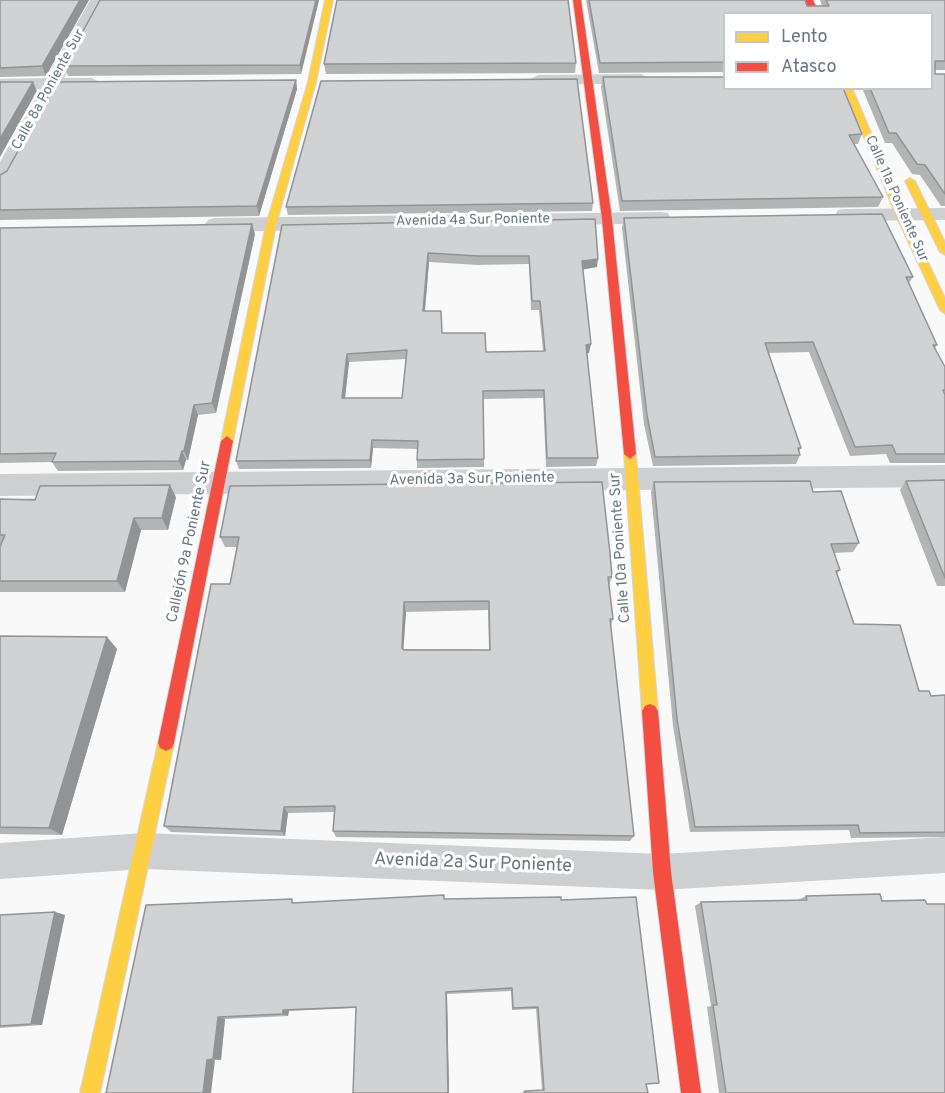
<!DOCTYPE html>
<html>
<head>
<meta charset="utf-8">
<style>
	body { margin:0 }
	#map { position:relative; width:945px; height:1093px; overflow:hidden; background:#f9f9f9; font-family:Overpass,sans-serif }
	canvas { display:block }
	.legend { position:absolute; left:723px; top:12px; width:210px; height:78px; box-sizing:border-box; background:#fff; border:2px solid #c1c8cd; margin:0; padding:8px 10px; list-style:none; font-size:18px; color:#657683 }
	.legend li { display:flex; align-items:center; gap:12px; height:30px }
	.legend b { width:30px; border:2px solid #c1c8cd }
</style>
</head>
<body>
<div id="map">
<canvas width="945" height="1093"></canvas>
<ul class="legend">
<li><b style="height:8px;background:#ffcf43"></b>Lento</li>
<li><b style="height:8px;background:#f24e42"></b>Atasco</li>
</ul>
</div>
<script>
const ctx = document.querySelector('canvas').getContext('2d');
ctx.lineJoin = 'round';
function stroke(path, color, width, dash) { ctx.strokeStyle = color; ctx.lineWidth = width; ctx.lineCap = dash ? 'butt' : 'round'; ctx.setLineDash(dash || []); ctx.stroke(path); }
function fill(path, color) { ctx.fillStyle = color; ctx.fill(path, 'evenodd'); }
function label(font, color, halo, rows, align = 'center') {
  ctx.font = font + ' Overpass,sans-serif'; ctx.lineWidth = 6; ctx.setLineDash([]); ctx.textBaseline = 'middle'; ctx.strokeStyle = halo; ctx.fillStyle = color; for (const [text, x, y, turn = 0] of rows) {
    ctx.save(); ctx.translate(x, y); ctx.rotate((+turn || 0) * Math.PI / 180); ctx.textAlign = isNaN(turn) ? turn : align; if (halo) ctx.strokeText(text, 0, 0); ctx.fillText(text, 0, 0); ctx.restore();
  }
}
const slow = new Path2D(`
	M325 0H333L316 82 276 225 233 441 227 446 221 441 266 225 308 82Z
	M844 88H852L906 215 945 298V314L940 310 896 215Z
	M910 178 915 181 945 242V255L940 252 905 181Z
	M630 449 636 454 658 711 655 716 650 718 645 716 642 711 624 454Z
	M166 735 172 738 174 743 100 1093H80L158 743 160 738Z`);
const jam = new Path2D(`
	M573 0H581L612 219 636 454 630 459 624 454 602 219Z
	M805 0H813L819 14H811Z
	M227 436 233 441 174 743 172 748 166 751 160 748 158 743 221 441Z
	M650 704 655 706 658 711 671 872 701 1093H681L653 872 642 711 645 706Z`);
stroke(slow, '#d5d6d7', 2);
stroke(jam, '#d5d6d7', 2);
fill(new Path2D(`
	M90 0H106L64 78H92L101 83 92 88 59 89 10 180 7 184 0 186V162L41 89H0V79L47 78Z
	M641 74 650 79 647 83 538 85 529 80 538 75Z
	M945 208V220L845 221 838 220 835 215 838 210 845 209Z
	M661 212 668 213 671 218 668 223 215 232 208 230 204 225 208 220 215 218Z
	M945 465V487L0 496V474Z
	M144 833 662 854 945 837V873L662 890 144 869 0 879V843Z`), '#cecfd0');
fill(slow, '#ffcf43');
fill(jam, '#f24e42');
fill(new Path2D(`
	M0 0H89L46 76 0 77Z
	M100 0H319L301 74 68 76 64 66Z
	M586 0H805L807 6H822L820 0H945V70H935V74H945V206H941L920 175 912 174 892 143H885L862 88H932V14H724V72L599 73Z
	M576 63 575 73 326 74 324 64Z
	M603 77 862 134 858 144H854L883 197 878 207 620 211 601 87Z
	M296 80 297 89 259 216 0 220V175Z
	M593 203 592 211 288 215 286 207Z
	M624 218 913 277 909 283 937 345 935 348 945 367V463H890L886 454 850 456 809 352 768 353 801 448 799 451 800 455 796 464 653 466 644 424 622 228Z
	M595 219 597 267 583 269 589 353H587L598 458 596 466 546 467 543 398 483 399 484 467 417 468V460L418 449 373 448 371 468 239 469 236 461 282 225ZM429 262 478 265 529 264 531 310H539L543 351 486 352 442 333 425 311ZM406 359 402 398H345L349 362Z
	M0 228 255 234 216 413 198 415 188 460H186L183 470 58 471 52 462 0 463Z
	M945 480V586H937L900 490 906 481Z
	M654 482 813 492 859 543 853 552 834 553 840 570 837 574 854 624 919 691 931 696 945 695V837L851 838 849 830 690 832 673 726 651 492Z
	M230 486 612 577 609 585 613 619 611 626 634 836 630 841 336 837 333 831 334 812 288 813 285 836 171 832 164 826 230 584 237 547H225L220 537ZM488 610 489 650 403 649 406 612Z
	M176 497 168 530H141L125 592H0V499Z
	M0 636 107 637 117 649 62 835 0 834Z
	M806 896 945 1093H719L707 1007 711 1006 695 906 701 902 798 900Z
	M445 899 561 900 646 1084 648 1093H523V1091L542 1090 536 1009 512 1010 511 991 447 994 449 1093H353L356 1008 289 1011 288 1016 225 1019 221 1060H215L106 1093 296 903Z
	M55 912 65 915 42 1025 0 1028V915Z`), '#b3b5b5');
fill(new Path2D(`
	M80 0H89L46 76 42 66Z
	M316 0H319L301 74 300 65Z
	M296 80 297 89 259 216 257 206Z
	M33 82 37 91 0 157V139Z
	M252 224 255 234 216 413 212 403Z
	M428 253 429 262 424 320 423 311Z
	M598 259 597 267 581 270 582 261Z
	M591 344 589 353 585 354 586 345Z
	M347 354 349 362 344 407 342 398Z
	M194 405 198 415 188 460 184 451Z
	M372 440 373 448 371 468 370 460Z
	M182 451 186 460 183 470 179 461Z
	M170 485 176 497 168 530 162 518Z
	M134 518 141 530 125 592 117 581Z
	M404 602 406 612 403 656 402 648Z
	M107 637 117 649 62 835 49 828Z
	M284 807 288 813 285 836 281 831Z
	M55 912 65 915 42 1025 31 1024Z
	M446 992 447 994 449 1093H448Z
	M283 1010 289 1011 288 1016 283 1014Z
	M218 1017 225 1019 221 1060 213 1059Z
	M207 1060H215L211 1093H203Z`), '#929394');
const building = new Path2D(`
	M0 0H80L42 66 0 68Z
	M100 0H316L300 65 64 66Z
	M337 0H568L576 63 324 64Z
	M589 0H805L807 6H829L826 0H945V61H935V74H945V194L925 165 917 164 896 133H889L870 88H932V14H724V62L600 63Z
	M603 77H724V88H843L862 134 849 135 883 197 622 201Z
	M577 79 593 203 286 207 321 81Z
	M296 80 257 206 0 210V175L7 171 56 82Z
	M0 82H33L0 139Z
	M882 214 913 277H906L937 345H933L945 367V390H943L945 395V454H896L892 445 855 447 813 342 765 343 801 448H798L800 455 655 457 647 415 624 218Z
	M595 219 598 259 582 261 591 344 586 345 598 458H547L544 390 483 391 484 459 417 460 418 441 372 440 370 460 236 461 282 225ZM428 253 478 256H529L532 301H540L545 351 486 352 485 333H442L441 311H423ZM407 350 402 398H342L347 354Z
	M252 224 212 403 194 405 184 451H182L179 461 52 462 56 453 0 454V228Z
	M945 480V578L906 481Z
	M810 481 813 492 841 491 859 543 831 544 840 570 836 571 854 624 900 625 919 691H929L931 696 945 695V832L860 833 858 825 695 827 677 719 654 482Z
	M602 482 610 553 612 577H608L613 619H610L634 836 333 831 335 806 284 807 281 831 164 826 211 584H230L239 537H220L230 486ZM489 601 490 650H404L402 648 404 602Z
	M170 485 162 518H134L117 581H0V547L5 535H0V499L35 500 40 486Z
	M0 636 107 637 49 828 0 827Z
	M880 894 882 901 925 900 927 904H945V1093H726L713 1005H717L701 902 807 900 806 896Z
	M444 895V899L561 897V900L636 897 659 1083 646 1084 648 1093H525V1091L544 1090 538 1007 513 1008 512 988 446 992 448 1093H353L356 1007 283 1010V1014L218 1017 213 1059 207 1060 203 1093H106L146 905 292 899V903Z
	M55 912 31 1024 0 1026V915Z`);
fill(building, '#d0d2d3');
stroke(building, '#929394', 1.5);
label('14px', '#657683', '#fff', [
	["Calle 8a Poniente Sur",49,90,-61],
	["Calle 11a Poniente Sur",896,199,66],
	["Avenida 4a Sur Poniente",473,221,-1]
]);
label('15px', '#657683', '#fff', [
	["Avenida 3a Sur Poniente",472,480,-1],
	["Callejón 9a Poniente Sur",190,542,-78],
	["Calle 10a Poniente Sur",621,548,-94]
]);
label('18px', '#657683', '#fff', [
	["Avenida 2a Sur Poniente",473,864,2]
]);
</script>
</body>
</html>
